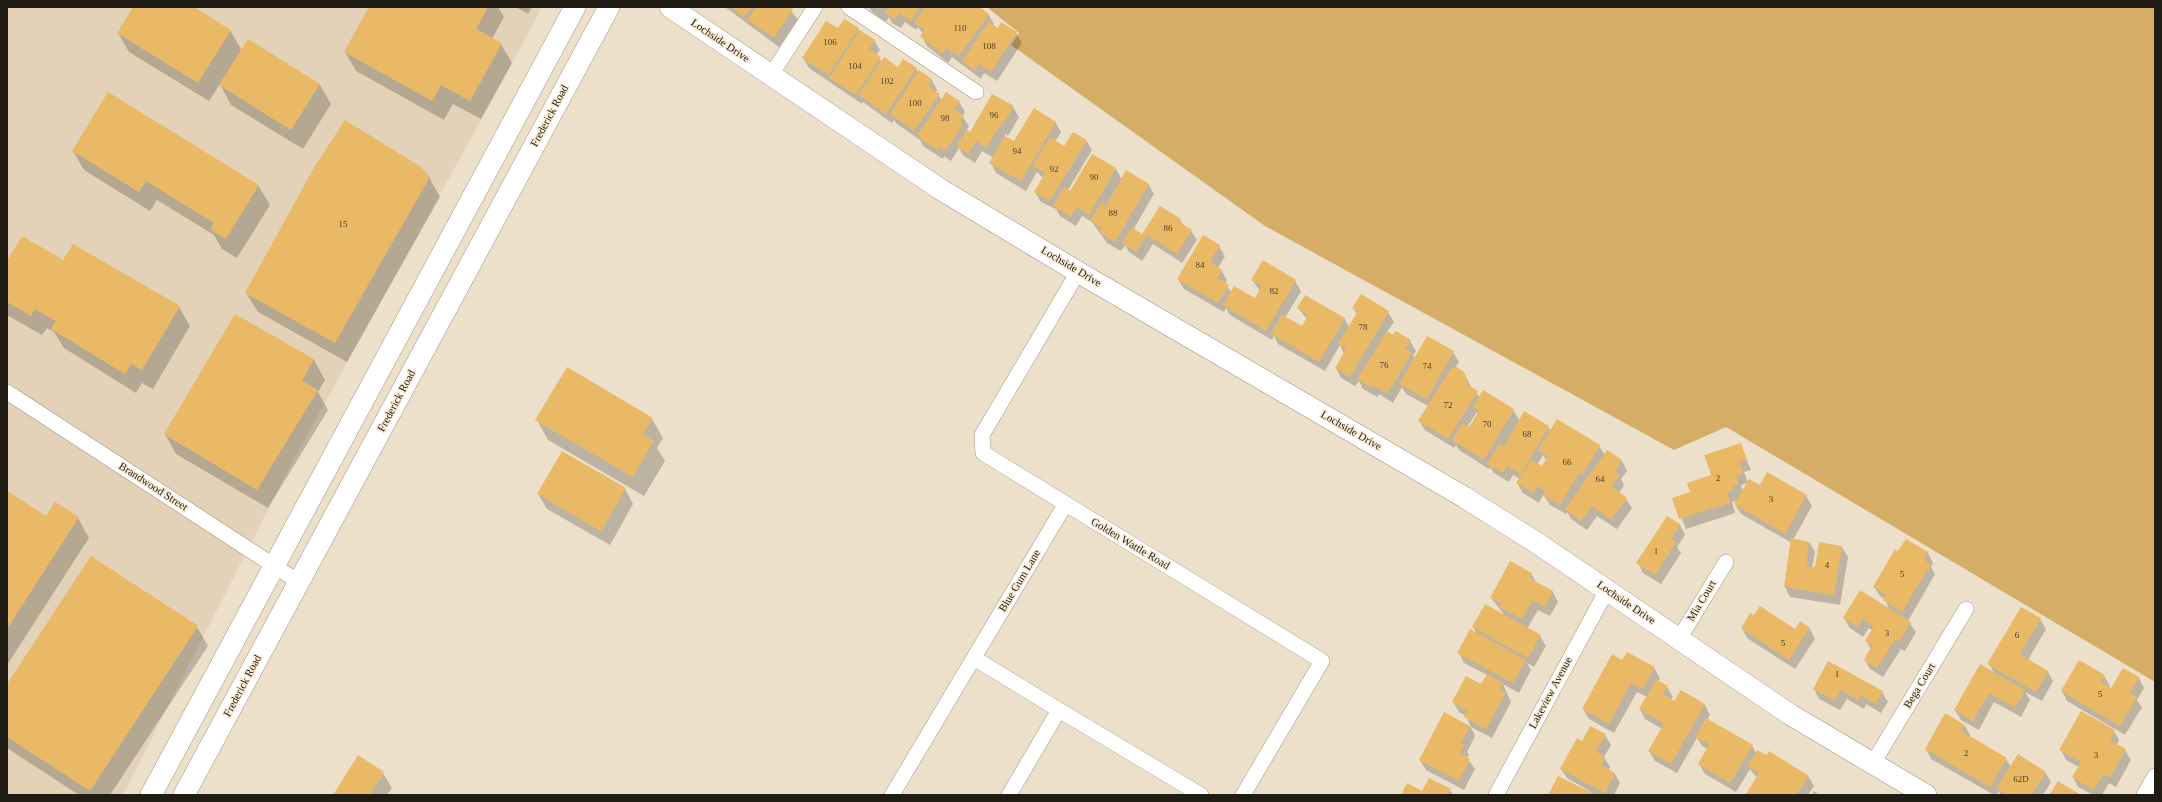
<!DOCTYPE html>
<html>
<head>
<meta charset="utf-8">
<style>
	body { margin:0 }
	#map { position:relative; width:2162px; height:802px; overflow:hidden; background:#ede0cb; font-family:"Times New Roman",serif }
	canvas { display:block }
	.frame { position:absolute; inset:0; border:8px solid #201b13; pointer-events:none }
</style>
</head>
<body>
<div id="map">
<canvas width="2162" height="802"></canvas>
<div class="frame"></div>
</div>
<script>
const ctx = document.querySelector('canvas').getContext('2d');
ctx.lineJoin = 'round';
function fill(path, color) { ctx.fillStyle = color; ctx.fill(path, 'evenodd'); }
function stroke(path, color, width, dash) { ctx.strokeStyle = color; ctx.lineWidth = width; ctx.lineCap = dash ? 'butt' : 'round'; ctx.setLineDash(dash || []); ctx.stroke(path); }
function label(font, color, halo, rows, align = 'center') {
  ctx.font = font + ' "Times New Roman",serif'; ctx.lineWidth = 3; ctx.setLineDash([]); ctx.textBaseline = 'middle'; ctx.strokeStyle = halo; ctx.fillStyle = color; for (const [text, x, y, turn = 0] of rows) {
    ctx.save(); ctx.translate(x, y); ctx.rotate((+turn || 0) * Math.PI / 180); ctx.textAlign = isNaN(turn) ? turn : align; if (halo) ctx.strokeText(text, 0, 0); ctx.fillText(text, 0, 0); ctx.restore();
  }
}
fill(new Path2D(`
	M7 7H542L519 51 288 470 123 795H7Z`), '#e3d2b8');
fill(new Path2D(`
	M987 7H2155V682L1726 427 1674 450 1265 226 1011 45 1019 33Z`), '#d5ad67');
fill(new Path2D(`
	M134 7H192L230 30 242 51 248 40 320 85 331 104 303 149 231 105 220 84 209 101 129 52 118 33Z
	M370 7H498L504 17 492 39 501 44 512 63 481 119 453 104 444 120 356 71 345 52Z
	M516 7H532L528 14Z
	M725 7H791L790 9 798 20 779 47Z
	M869 7H978L988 14 994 24 992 26 998 29 1016 33 1022 43 997 81 984 73 981 79 952 57 948 63 927 46 922 36 923 34 918 27 916 30 905 22 901 28 892 23 889 17 886 22 872 12Z
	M858 29 860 32 874 40 880 50 876 55 882 62 898 68 916 69 919 73 920 72 932 80 937 90 936 92 942 100 959 102 965 112 962 116 969 126 966 131 970 134 1013 107 1019 117 1008 136 1006 134 1004 137 1014 143 1055 122 1061 132 1055 142 1065 147 1086 140 1092 150 1068 190 1070 192 1092 155 1116 169 1122 180 1148 184 1154 194 1133 230 1143 236 1180 220 1184 226 1191 231 1197 240 1182 263 1153 244 1142 261 1129 252 1125 245 1121 251 1107 243 1092 222 1082 216 1076 226 1060 216 1056 209 1041 202 1035 192 1043 178 1037 172 1026 191 996 173 991 163 994 158 982 151 975 163 963 155 959 148 951 161 944 156 943 159 923 146 920 140 897 124 894 120 892 123 863 102 862 104 809 68 803 58 838 30Z
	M73 151 258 185 270 205 237 258 222 249 214 235 157 200 150 211 84 170Z
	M429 177 440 197 347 362 258 312 246 293Z
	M1219 246 1225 256 1218 268 1221 270 1227 280 1225 284 1232 293 1256 299 1260 291 1252 280 1295 281 1301 291 1285 318 1302 328 1307 319 1298 308 1344 318 1349 327 1357 314 1353 308 1388 312 1394 322 1387 332 1410 341 1416 351 1413 355 1415 359 1453 352 1459 362 1455 368 1464 373 1472 389 1480 397 1513 410 1520 421 1548 427 1551 431 1599 446 1605 455 1608 451 1622 461 1627 471 1621 479 1624 485 1619 493 1626 499 1632 508 1617 529 1597 516 1587 530 1571 519 1567 512 1566 514 1550 505 1545 497 1543 495 1539 503 1523 493 1517 483 1520 479 1513 475 1509 482 1494 473 1490 467 1489 469 1459 450 1456 445 1454 448 1425 430 1419 421 1428 406 1406 394 1402 387 1393 403 1379 394 1377 397 1363 389 1359 381 1355 386 1341 378 1336 368 1344 354 1340 345 1325 371 1278 344 1274 336 1272 340 1230 315 1226 308 1224 312 1184 289 1178 279ZM1477 412 1478 414 1469 428 1467 427ZM1543 455 1547 461 1543 468 1537 465Z
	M64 262 179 307 190 326 153 389 142 383 136 393 64 348 54 332 47 328 42 335 7 315V263Z
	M235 315 314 360 325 380 318 392 328 410 268 508 176 454 165 434Z
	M652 419 663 438 657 448 665 461 644 496 548 440 537 420Z
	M1740 444 1751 470 1744 472 1748 483 1806 496 1812 506 1793 540 1809 542 1815 552 1812 568H1816L1820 543 1842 547 1848 557 1840 605 1790 597 1785 587 1792 543 1741 514 1735 504 1738 500 1732 502 1735 513 1686 529 1674 499 1692 493 1712 476ZM1747 483 1743 491 1741 485Z
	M625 489 633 504 610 545 547 509 538 494Z
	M7 492 47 517 78 518 89 538 7 665Z
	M1667 517 1680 525 1685 535 1677 547 1681 553 1661 584 1643 573 1638 563Z
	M1906 540 1928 553 1933 563 1931 567 1935 574 1908 621 1916 632 1905 651 1901 649 1883 677 1870 669 1865 660 1871 649 1866 641 1872 630 1869 628 1863 637 1850 628 1844 618 1889 609 1885 599 1880 596 1874 587Z
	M1531 573 1537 584 1553 592 1558 602 1550 616 1538 610 1527 629 1540 636 1546 646 1534 667 1527 663 1531 670 1519 693 1503 684 1511 702 1492 738 1471 727 1466 716 1459 712 1453 702 1482 685 1487 675 1464 663 1459 653 1477 634 1473 627 1506 617 1491 598Z
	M2040 619 2046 629 2028 660 2048 672 2053 681 2042 701 2025 692 2030 700 2021 717 1994 702 1979 730 1961 720 1955 710 1994 673 1989 664Z
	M1800 623 1810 629 1815 639 1795 669 1747 638 1742 628 1795 630Z
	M197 627 208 646 110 795H79L7 748V686Z
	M1623 661 1654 668 1660 678 1658 682 1667 687 1673 697 1671 700 1675 702 1681 691 1705 705 1710 715 1707 720 1752 746 1756 753 1808 776 1814 786 1808 795H1747L1757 778 1750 769 1736 792 1705 774 1699 764 1708 749 1702 746 1697 738 1677 773 1655 761 1649 751 1662 729 1645 719 1640 709 1647 697 1637 692 1614 733 1589 719 1583 709Z
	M1829 662 1882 692 1888 702 1881 713 1866 704 1864 709 1847 699 1840 710 1819 699 1814 689Z
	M2123 669 2139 678 2144 688 2137 700 2142 707 2125 735 2067 701 2062 691 2104 676 2110 686 2109 688 2111 689Z
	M1470 726 1475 736 1467 752 1469 755 1467 758 1475 769 1464 790 1426 770 1420 760Z
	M1965 726 1970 735 1969 737 2006 759 2011 767 2045 772 2051 782 2043 795H2001L1999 791 1997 795H1994L1931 759 1926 749Z
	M2114 731 2119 740 2117 745 2125 750 2131 760 2116 787 2109 783 2102 795H2093L2078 787 2073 777 2079 767 2066 760 2061 750Z
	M1605 735 1611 745 1604 757 1610 767 1609 770 1615 774 1620 783 1614 795H1549L1590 793 1591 792 1567 778 1561 769 1582 742Z
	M383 773 392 788 387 795H334Z
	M1450 790 1453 795H1402L1423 792Z
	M1814 791 1820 795H1812Z`), '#0003');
fill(new Path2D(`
	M133 7H194L231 30 198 83 117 33Z
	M369 7H488L476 29 502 43 470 101 441 85 432 101 344 52Z
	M730 7H752L744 17Z
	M756 7H789L793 9 774 38 747 20Z
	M889 7H920L911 21 899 13 895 19 885 13Z
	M925 7H980L989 14 959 56 946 48 942 54 920 36 925 30 914 22Z
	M844 19 859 28 828 75 802 58 826 21 838 28Z
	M988 22 998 28 1001 22 1017 32 991 72 979 64 975 70 962 61Z
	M860 30 875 40 869 49 881 57 856 95 829 78Z
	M248 39 320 84 291 130 219 85Z
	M884 57 898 67 903 59 917 68 886 114 858 95Z
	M919 70 932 79 928 86 940 94 914 131 890 114Z
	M108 92 259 185 226 239 210 229 214 223 146 181 139 192 72 151Z
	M946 92 960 101 954 109 964 116 960 122 963 125 945 151 938 147 937 150 917 136Z
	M992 94 1014 106 1002 126 1000 125 987 148 976 141 969 154 956 146 966 130 970 132Z
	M1034 108 1056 122 1021 181 989 163 1005 136 1014 141Z
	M345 120 421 167 430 177 335 343 245 293 315 166Z
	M1073 132 1087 140 1050 201 1034 192 1045 173 1033 166 1050 137 1064 146Z
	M1092 154 1116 168 1089 215 1076 207 1071 217 1053 206 1064 187 1070 191Z
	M1126 170 1149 184 1115 242 1100 233 1102 228 1090 221 1101 203 1106 206Z
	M1160 206 1181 219 1179 222 1192 230 1177 254 1147 235 1136 252 1122 243 1132 227 1142 234Z
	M1203 235 1220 245 1210 262 1222 270 1217 278 1229 285 1218 303 1177 279Z
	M22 236 63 260 73 244 180 306 142 370 131 364 125 374 51 329 56 321 35 309 31 316 7 302V261Z
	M1263 260 1296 280 1266 331 1223 305 1234 286 1255 298 1262 286 1251 280Z
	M1361 294 1389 311 1350 377 1335 368 1346 349 1338 344 1358 311 1352 308Z
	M1305 295 1345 318 1319 362 1271 334 1282 315 1302 326 1308 315 1297 308Z
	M235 314 314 359 302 381 318 390 257 490 164 434Z
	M1387 331 1393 335 1396 331 1411 340 1405 349 1412 353 1387 394 1373 385 1371 388 1357 379Z
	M1427 336 1454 351 1427 399 1399 384Z
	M567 367 653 418 643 434 654 441 633 477 535 420Z
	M1457 367 1464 372 1467 380 1465 383 1478 391 1448 439 1418 421 1451 368Z
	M1483 390 1514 409 1484 460 1452 440 1462 423 1469 427 1479 411 1473 407Z
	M1524 411 1549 426 1521 474 1507 466 1503 473 1487 464 1499 444 1504 446Z
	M1557 419 1600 445 1583 474 1579 473 1560 505 1543 495 1546 491 1537 486 1533 493 1516 483 1531 460 1542 466 1548 456 1538 450Z
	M1741 443 1747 460 1739 462 1743 473 1736 476 1739 484 1733 486 1734 490 1727 492 1730 503 1679 519 1672 498 1690 492 1687 483 1711 475 1704 455Z
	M1607 450 1622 460 1615 471 1620 475 1611 486 1627 498 1611 520 1592 506 1581 521 1565 509Z
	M562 451 626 488 601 531 537 494Z
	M1767 472 1807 495 1785 534 1734 504 1749 479 1760 485Z
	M7 491 46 516 55 502 79 517 7 629Z
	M1667 516 1680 524 1671 539 1676 542 1655 575 1636 563Z
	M1791 538 1809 542 1806 566 1815 567 1819 542 1842 546 1834 595 1784 587Z
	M1906 539 1928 552 1924 560 1931 564 1902 612 1883 600 1886 594 1873 587 1895 549 1898 551Z
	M91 556 198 626 90 791 7 737V684Z
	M1510 561 1532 573 1529 578 1553 591 1545 607 1532 600 1522 619 1499 607 1501 603 1490 598Z
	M1860 590 1911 622 1899 642 1895 640 1877 668 1864 660 1872 645 1865 641 1874 626 1863 619 1858 627 1843 618Z
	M1485 604 1541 635 1528 658 1472 627Z
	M1760 606 1795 629 1800 621 1810 628 1789 660 1741 628 1750 613 1754 615Z
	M2021 607 2041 618 2020 654 2048 671 2036 692 1987 664Z
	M1470 629 1526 660 1513 683 1457 653Z
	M1627 652 1655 667 1643 689 1631 683 1609 724 1582 709 1612 654 1622 660Z
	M2079 660 2105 675 2101 682 2111 688 2123 668 2139 677 2130 693 2137 697 2120 726 2061 691Z
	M1828 661 1883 691 1876 704 1860 695 1858 700 1841 690 1835 701 1813 689Z
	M1980 664 2025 690 2015 708 1989 693 1973 721 1954 710Z
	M1487 674 1503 683 1500 689 1506 692 1486 729 1464 717 1467 711 1452 702 1466 676 1481 684Z
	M1656 679 1668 686 1663 694 1674 701 1681 690 1705 704 1671 764 1648 751 1664 724 1639 709Z
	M2081 711 2115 730 2109 740 2126 749 2110 777 2103 774 2094 790 2072 777 2081 762 2059 750Z
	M1444 712 1470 726 1461 743 1464 745 1460 753 1470 759 1459 781 1419 760Z
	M1945 713 1965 725 1961 731 2007 758 1990 787 1925 749Z
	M1706 718 1753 745 1730 783 1698 764 1709 744 1695 737Z
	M1590 726 1606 734 1596 752 1605 757 1601 765 1615 773 1605 793 1560 769 1577 738 1582 741Z
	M1757 750 1766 755 1769 751 1809 776 1796 795 1746 794 1759 773 1747 766Z
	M2018 754 2046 772 2031 795H2007L1996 788Z
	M358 755 384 772 370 795H333Z
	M1558 776 1596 795H1548Z
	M1429 778 1451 789 1448 795H1401L1407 783 1422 791Z
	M2058 781 2081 795H2049Z`), '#e9b965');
const street = new Path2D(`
	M849 7 976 92
	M771 75 815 7
	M1078 272 982 435 983 453 1322 661 1243 795
	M7 392 299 582
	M1679 639 1726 562
	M974 658 1059 710
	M1873 763 1966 609
	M892 795 1065 505
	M1009 795 1059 710 1201 795
	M1496 795 1607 590
	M2144 795 2155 776`);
const secondary = new Path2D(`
	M670 7 940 189 1078 272 1464 497 1537 543 1791 715 1926 795
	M151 795 575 7
	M184 795 609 7`);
stroke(street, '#a19481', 16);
stroke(secondary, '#a19481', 22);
stroke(street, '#fff', 15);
stroke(secondary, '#fff', 21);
label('9px', '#524228', null, [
	["110",960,29],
	["106",830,43],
	["108",989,47],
	["104",855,67],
	["102",887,82],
	["100",915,104],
	["96",994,116],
	["98",945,119],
	["94",1017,152],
	["92",1054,170],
	["90",1094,178],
	["88",1113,214],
	["15",343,225],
	["86",1168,229],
	["84",1200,266],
	["82",1274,292],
	["78",1363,328],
	["76",1384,366],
	["74",1427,367],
	["72",1448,406],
	["70",1487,425],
	["68",1527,435],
	["66",1567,463],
	["2",1718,479],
	["64",1600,480],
	["3",1771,500],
	["1",1656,552],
	["4",1827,566],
	["5",1902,575],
	["3",1887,634],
	["6",2017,636],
	["5",1783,644],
	["1",1837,675],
	["5",2100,695],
	["2",1966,754],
	["3",2096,756],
	["62D",2021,780]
]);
label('11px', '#201b13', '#fbedd8', [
	["Lochside Drive",720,41,34],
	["Frederick Road",550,116,-62],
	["Lochside Drive",1071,267,31],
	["Frederick Road",397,401,-62],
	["Lochside Drive",1351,431,30],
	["Brandwood Street",153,487,33],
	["Golden Wattle Road",1130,544,31],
	["Blue Gum Lane",1020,581,-59],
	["Mia Court",1702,601,-59],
	["Lochside Drive",1626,603,34],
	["Frederick Road",243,686,-62],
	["Bega Court",1920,686,-59],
	["Lakeview Avenue",1551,693,-62]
]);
</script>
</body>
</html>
